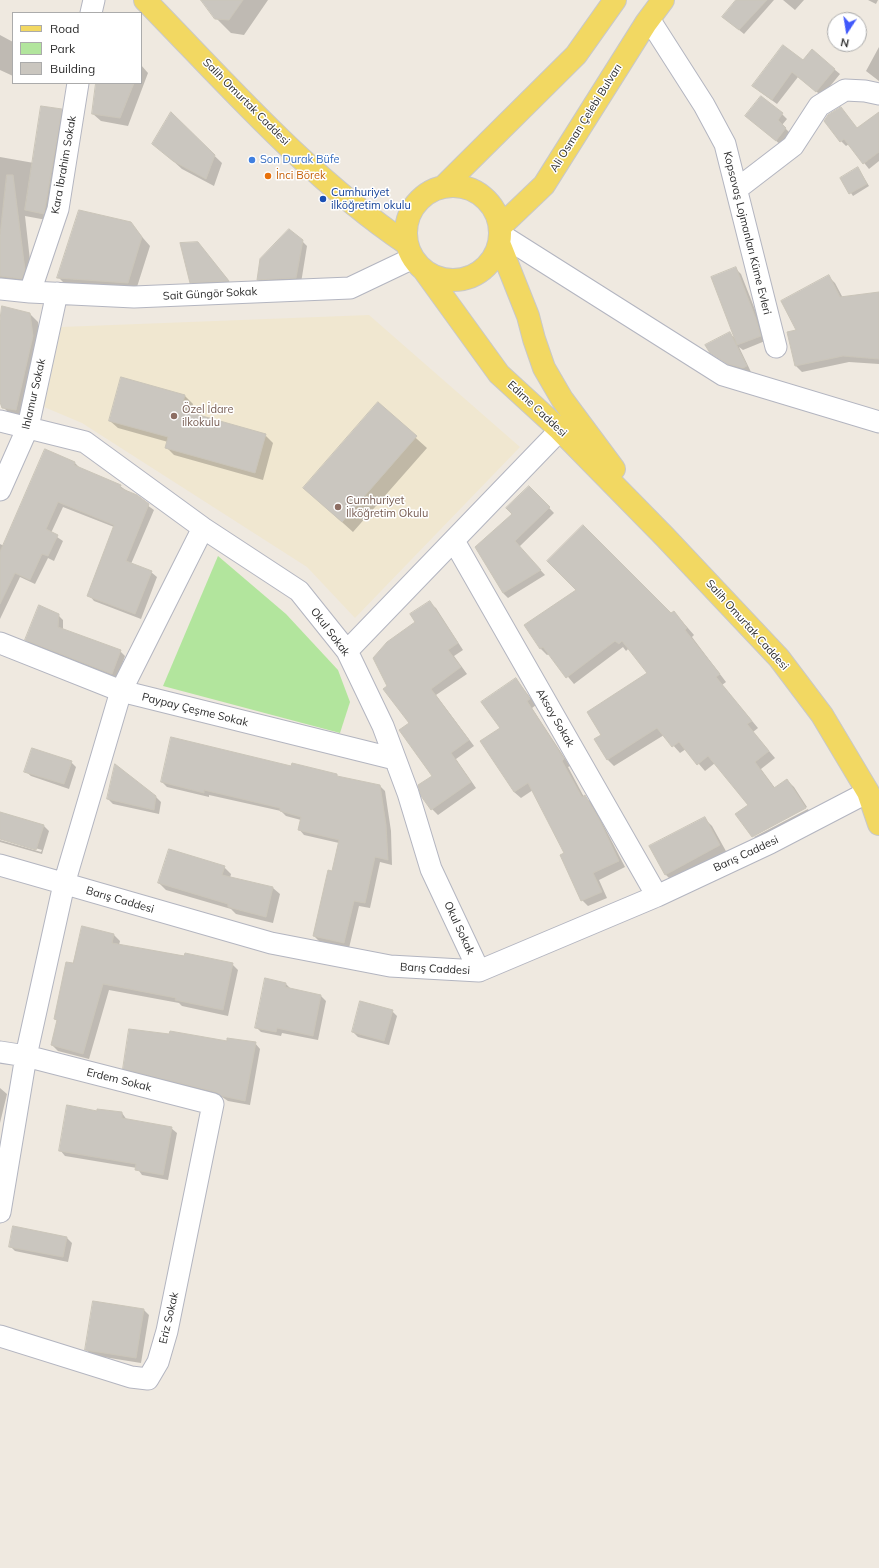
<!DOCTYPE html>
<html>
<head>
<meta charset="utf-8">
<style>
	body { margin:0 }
	#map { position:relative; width:879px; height:1568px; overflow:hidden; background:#efe9e0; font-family:Mulish,sans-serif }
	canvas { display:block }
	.legend { position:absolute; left:12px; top:12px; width:130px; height:72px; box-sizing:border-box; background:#fff; border:1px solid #ababab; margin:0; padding:5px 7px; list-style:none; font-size:12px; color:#2d2d2d }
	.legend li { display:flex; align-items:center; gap:8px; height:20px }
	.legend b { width:20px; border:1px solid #ababab }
	.north { position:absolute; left:827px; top:12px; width:40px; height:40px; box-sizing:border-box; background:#fff; border:1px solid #ababab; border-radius:50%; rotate:192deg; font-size:11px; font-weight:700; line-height:16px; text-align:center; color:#2d2d2d }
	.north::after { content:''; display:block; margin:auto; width:14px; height:18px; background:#4159fb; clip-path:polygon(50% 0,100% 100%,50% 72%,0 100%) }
</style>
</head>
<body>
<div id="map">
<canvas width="879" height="1568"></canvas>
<ul class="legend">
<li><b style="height:5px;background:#f2d862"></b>Road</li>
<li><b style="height:11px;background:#b2e59d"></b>Park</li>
<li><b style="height:11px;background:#cac6bf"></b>Building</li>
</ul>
<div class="north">N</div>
</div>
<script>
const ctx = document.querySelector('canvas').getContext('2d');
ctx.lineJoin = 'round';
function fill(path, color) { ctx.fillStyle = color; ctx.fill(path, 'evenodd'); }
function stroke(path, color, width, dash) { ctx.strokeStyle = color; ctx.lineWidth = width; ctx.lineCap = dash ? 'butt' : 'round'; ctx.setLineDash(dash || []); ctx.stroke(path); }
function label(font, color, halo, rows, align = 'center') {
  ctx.font = font + ' Mulish,sans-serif'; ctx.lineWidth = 3; ctx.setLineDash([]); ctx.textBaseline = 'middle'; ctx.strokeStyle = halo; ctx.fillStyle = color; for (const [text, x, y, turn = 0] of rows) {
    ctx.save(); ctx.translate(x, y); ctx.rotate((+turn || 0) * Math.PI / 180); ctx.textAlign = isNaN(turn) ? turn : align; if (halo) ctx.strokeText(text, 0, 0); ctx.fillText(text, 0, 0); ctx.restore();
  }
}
fill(new Path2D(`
	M369 315 520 447 355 618 307 567 82 423 44 407 61 327Z`), '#f0e7d0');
fill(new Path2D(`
	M218 556 286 614 338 670 350 702 340 733 163 686Z`), '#b2e59d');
fill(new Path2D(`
	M202 0H268L244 35 231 33 216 18Z
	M737 0H774L744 34 728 21Z
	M783 0H804L795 10Z
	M868 0H878L876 4Z
	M0 35 13 42V76L0 70Z
	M879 47V81L866 71Z
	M812 51 840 74 822 96 798 77 777 104 759 91 803 61Z
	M141 65 148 73 128 126 101 121 93 114 97 83H141Z
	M61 110 69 118 52 221 25 216 32 278 30 286 0 283V157L34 163Z
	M879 113V161L869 169 849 144 846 146 841 141Z
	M171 114 222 163 214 186 182 169 153 143Z
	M782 114 787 119 782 125 791 134 781 145 746 116Z
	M860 171 869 186 853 196 841 178Z
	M130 223 150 246 136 290 66 285 58 277Z
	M302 241 307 246 301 283 263 285 258 280Z
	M203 249 233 286 196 287 191 282Z
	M736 269 741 274 761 325 765 341 743 350 739 347 751 372 748 373 734 369 711 352 730 334 736 339Z
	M829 277 835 283 843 298 879 293V364L849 362 802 372 796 366 798 330Z
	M30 314 38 322 41 344 24 417 11 415 3 407 0 398V326Z
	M185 396 193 404 190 414 265 435 273 443 263 480 174 455 166 447 168 442 118 428 110 421Z
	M378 404 427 448 353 532 304 488Z
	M46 450 75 463 80 468 120 486 154 510 131 564 151 572 157 577 141 619 94 601 89 595 114 527 63 507 51 533 63 541 54 561 48 558 35 584 20 577 0 619V544L4 546Z
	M529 487 554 513 519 547 545 575 508 598 503 593 513 514Z
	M430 603 436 608 463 650 454 656 467 674 436 695 474 746 456 759 476 788 438 815 432 809 433 776 411 723 388 686 417 622Z
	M674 612 694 635 692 637 726 682 722 685 758 728 753 732 775 758 761 769 775 788 787 780 794 787 807 807 753 836 749 806 715 763 705 771 686 749 680 753 664 735 614 766 607 759 603 735 648 673 629 648 626 651 623 647 574 684 549 654 547 655 540 648 525 625 671 614Z
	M58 615 63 620V630L120 651 125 656 117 679 31 645 26 640Z
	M516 679 536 705 532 708 570 766 568 767 584 797 592 803 625 867 599 880 607 898 588 906 582 900 566 853 533 790 521 798 514 792 501 729Z
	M71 762 76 767 69 789 31 776 25 771Z
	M292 767 380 786 385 791 391 831 392 865 380 862 370 908 359 906 349 948 319 941 314 936 333 872 339 843 304 835 299 829 301 820 286 816 281 811 209 795V797L167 787 162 782Z
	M156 797 161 802 159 814 113 804 108 799Z
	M808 809 812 816 760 843 754 837Z
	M0 813 44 826 49 831 42 854 0 842V840L41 852 42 850 0 838Z
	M704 818 712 826 727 853 673 882 665 874Z
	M224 867 231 874 230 878 273 888 280 894 273 923 236 914 231 909 166 890 159 883Z
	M83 928 114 935 120 941 119 945 232 964 238 970 228 1016 182 1006 179 1003 109 990 89 1059 58 1051 52 1045 58 1021 55 1018 74 964Z
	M286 984 291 989 321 996 326 1001 318 1040 282 1033 281 1036 261 1032 256 1027Z
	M392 1011 397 1016 389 1045 358 1037 353 1032Z
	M227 1043H255L260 1049 250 1105 228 1101 222 1097 130 1073 124 1068Z
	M0 1088 7 1094 0 1123Z
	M98 1112 122 1113 127 1120 171 1128 177 1133 168 1180 142 1175 137 1168 65 1156 60 1150Z
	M13 1227 67 1238 72 1243 68 1262 15 1251 10 1246Z
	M144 1310 149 1315 141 1363 91 1355 86 1349Z`), '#0003');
const building = new Path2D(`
	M201 0H243L229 20 215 19Z
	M736 0H767L739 30 722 17Z
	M783 45 803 60 812 49 835 69 816 92 792 72 772 100 752 86Z
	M96 83H134L120 118 92 114Z
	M761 96 783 113 778 120 786 128 776 141 745 116Z
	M41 106 62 109 44 214 25 210Z
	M841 107 857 128 879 112V152L863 164 844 139 840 142 824 121 828 115Z
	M171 112 215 155 206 179 173 161 152 144Z
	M858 167 867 184 849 194 840 178Z
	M7 175H13L25 270 22 279 0 276V236Z
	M79 210 131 222 142 237 128 283 57 278Z
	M289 229 303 240 296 278 257 280 260 259Z
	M198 242 229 281 190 283 180 243Z
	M736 267 756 319 761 336 737 345 711 277Z
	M829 275 840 297 879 292V359L843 356 795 366 787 332 796 330 781 301Z
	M2 306 30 313 33 336 16 410 2 408 0 402V320Z
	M730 332 747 366 743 368 728 364 710 353 705 345Z
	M121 377 185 395 181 410 266 434 255 473 165 448 168 437 109 421Z
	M378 402 417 436 342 522 303 488Z
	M45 449 75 462 74 465 121 485 120 488 137 495 149 504 126 561 152 571 135 614 87 596 114 525 58 502 46 529 58 535 48 556 42 554 30 580 15 573 0 604V552Z
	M529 486 550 507 515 541 541 570 503 593 475 547 512 514 506 508Z
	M583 525 671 613 674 611 687 628 685 630 720 674 716 677 752 721 747 724 769 751 755 762 774 788 787 779 806 808 752 837 735 814 748 805 708 756 697 765 679 742 672 747 657 728 607 760 594 739 601 735 587 712 647 673 622 641 619 644 615 641 566 678 543 647 540 649 524 625 576 590 547 561Z
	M430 601 458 643 448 650 461 667 431 689 469 740 451 753 471 782 431 810 421 796 418 785 432 776 399 730 409 723 383 689 387 686 373 658 387 642 415 622 410 614Z
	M39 605 59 614 58 627 121 650 112 674 25 640Z
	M516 678 530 699 527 701 564 759 562 761 582 797 585 795 598 817 619 861 593 873 602 892 581 901 560 855 564 853 528 783 514 792 480 741 500 728 481 702Z
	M171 737 291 766 292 763 337 774V776L380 785 386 825 388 860 375 857 365 903 354 901 344 943 313 936 328 870 332 871 339 840 298 830 301 817 280 811V808L204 790V793L161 782Z
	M32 748 72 761 64 784 24 772Z
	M115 764 156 796 154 810 107 799Z
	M0 812 44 825 36 850 0 839Z
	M705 817 720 845 665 875 649 846Z
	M169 849 225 866 222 875 273 887 266 917 228 907V904L158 883Z
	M82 926 114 934 112 943 184 956 185 953 233 963 223 1010 175 1000 176 998 103 984 83 1054 51 1045 57 1020 54 1019 66 962 73 963Z
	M265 978 286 983 285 987 321 995 313 1036 277 1028 276 1032 255 1028Z
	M360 1001 393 1010 384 1041 352 1032Z
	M129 1029 169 1034 170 1031 227 1041V1038L256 1042 245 1101 222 1096 216 1092 123 1069Z
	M67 1105 97 1111V1109L122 1112V1118L172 1127 163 1175 135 1170 136 1164 59 1151Z
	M13 1226 67 1237 63 1257 9 1247Z
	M93 1301 144 1309 136 1358 85 1350Z`);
fill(building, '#cac6bf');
stroke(building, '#cac5b9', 1);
const minor = new Path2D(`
	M91 13 94 0
	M649 19 704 105 725 144 776 347
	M737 189 793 146 819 106 845 90 865 91 879 94
	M500 234 723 375 879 422
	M0 289 30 292 134 297 350 288 413 258
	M30 292 58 209 78 83
	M0 421 85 442 203 528 299 591 347 651 383 726 408 793 431 869 479 971
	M0 490 28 427 57 293
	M454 541 657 896
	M0 643 121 691 395 759
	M347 651 560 430
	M0 865 271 943 390 966 479 971 657 896 770 843 868 792
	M0 1052 26 1056 213 1104 167 1331 158 1362 148 1379 131 1377 0 1336
	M0 1212 26 1056 64 884 121 691 203 528`);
const major = new Path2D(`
	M145 0C228 85 308 177 407 244
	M406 233a47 47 0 1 1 94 0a47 47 0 1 1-94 0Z
	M443 187 576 55 615 0
	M500 227 544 185 646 23 663 0
	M499 243 528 316 534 339 544 368 562 399 614 469
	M423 269 499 374 560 430 665 537 779 658 822 715 868 792 879 824`);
stroke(minor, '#b3b5c0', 23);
stroke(major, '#c8c8c8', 24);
stroke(minor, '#fff', 21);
stroke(major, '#f2d862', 22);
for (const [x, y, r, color] of [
	[252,160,4,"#3f7fe0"],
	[268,176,4,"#e8710a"],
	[323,199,4,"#1a4fb4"],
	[174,416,4,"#8d6e63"],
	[338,507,4,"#8d6e63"]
]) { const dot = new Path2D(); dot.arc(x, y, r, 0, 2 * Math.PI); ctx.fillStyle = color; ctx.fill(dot); stroke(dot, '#fff', 1.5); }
label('11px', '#2d2d2d', '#fff', [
	["Salih Omurtak Caddesi",246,102,45],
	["Ali Osman Çelebi Bulvarı",586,118,-58],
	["Kara İbrahim Sokak",64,165,-80],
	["Kopsavaş Lojmanları Küme Evleri",747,233,76],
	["Sait Güngör Sokak",210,294,-3],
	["Ihlamur Sokak",34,394,-77],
	["Edirne Caddesi",537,409,43],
	["Salih Omurtak Caddesi",747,625,48],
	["Okul Sokak",330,632,53],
	["Paypay Çeşme Sokak",195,710,14],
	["Aksoy Sokak",555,718,60],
	["Barış Caddesi",746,854,-25],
	["Barış Caddesi",120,900,16],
	["Okul Sokak",459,928,65],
	["Barış Caddesi",435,969,3],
	["Erdem Sokak",119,1080,14],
	["Eriz Sokak",169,1318,-77]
]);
label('11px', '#366cbe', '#fff', [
	["Son Durak Büfe",260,160]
], 'left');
label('11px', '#c56008', '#fff', [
	["İnci Börek",276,176]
], 'left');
label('11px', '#164399', '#fff', [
	["Cumhuriyet",331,193],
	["ilköğretim okulu",331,206]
], 'left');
label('11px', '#785e54', '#fff', [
	["Özel İdare",182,410],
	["ilkokulu",182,423],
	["Cumhuriyet",346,501],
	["İlköğretim Okulu",346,514]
], 'left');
</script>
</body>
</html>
